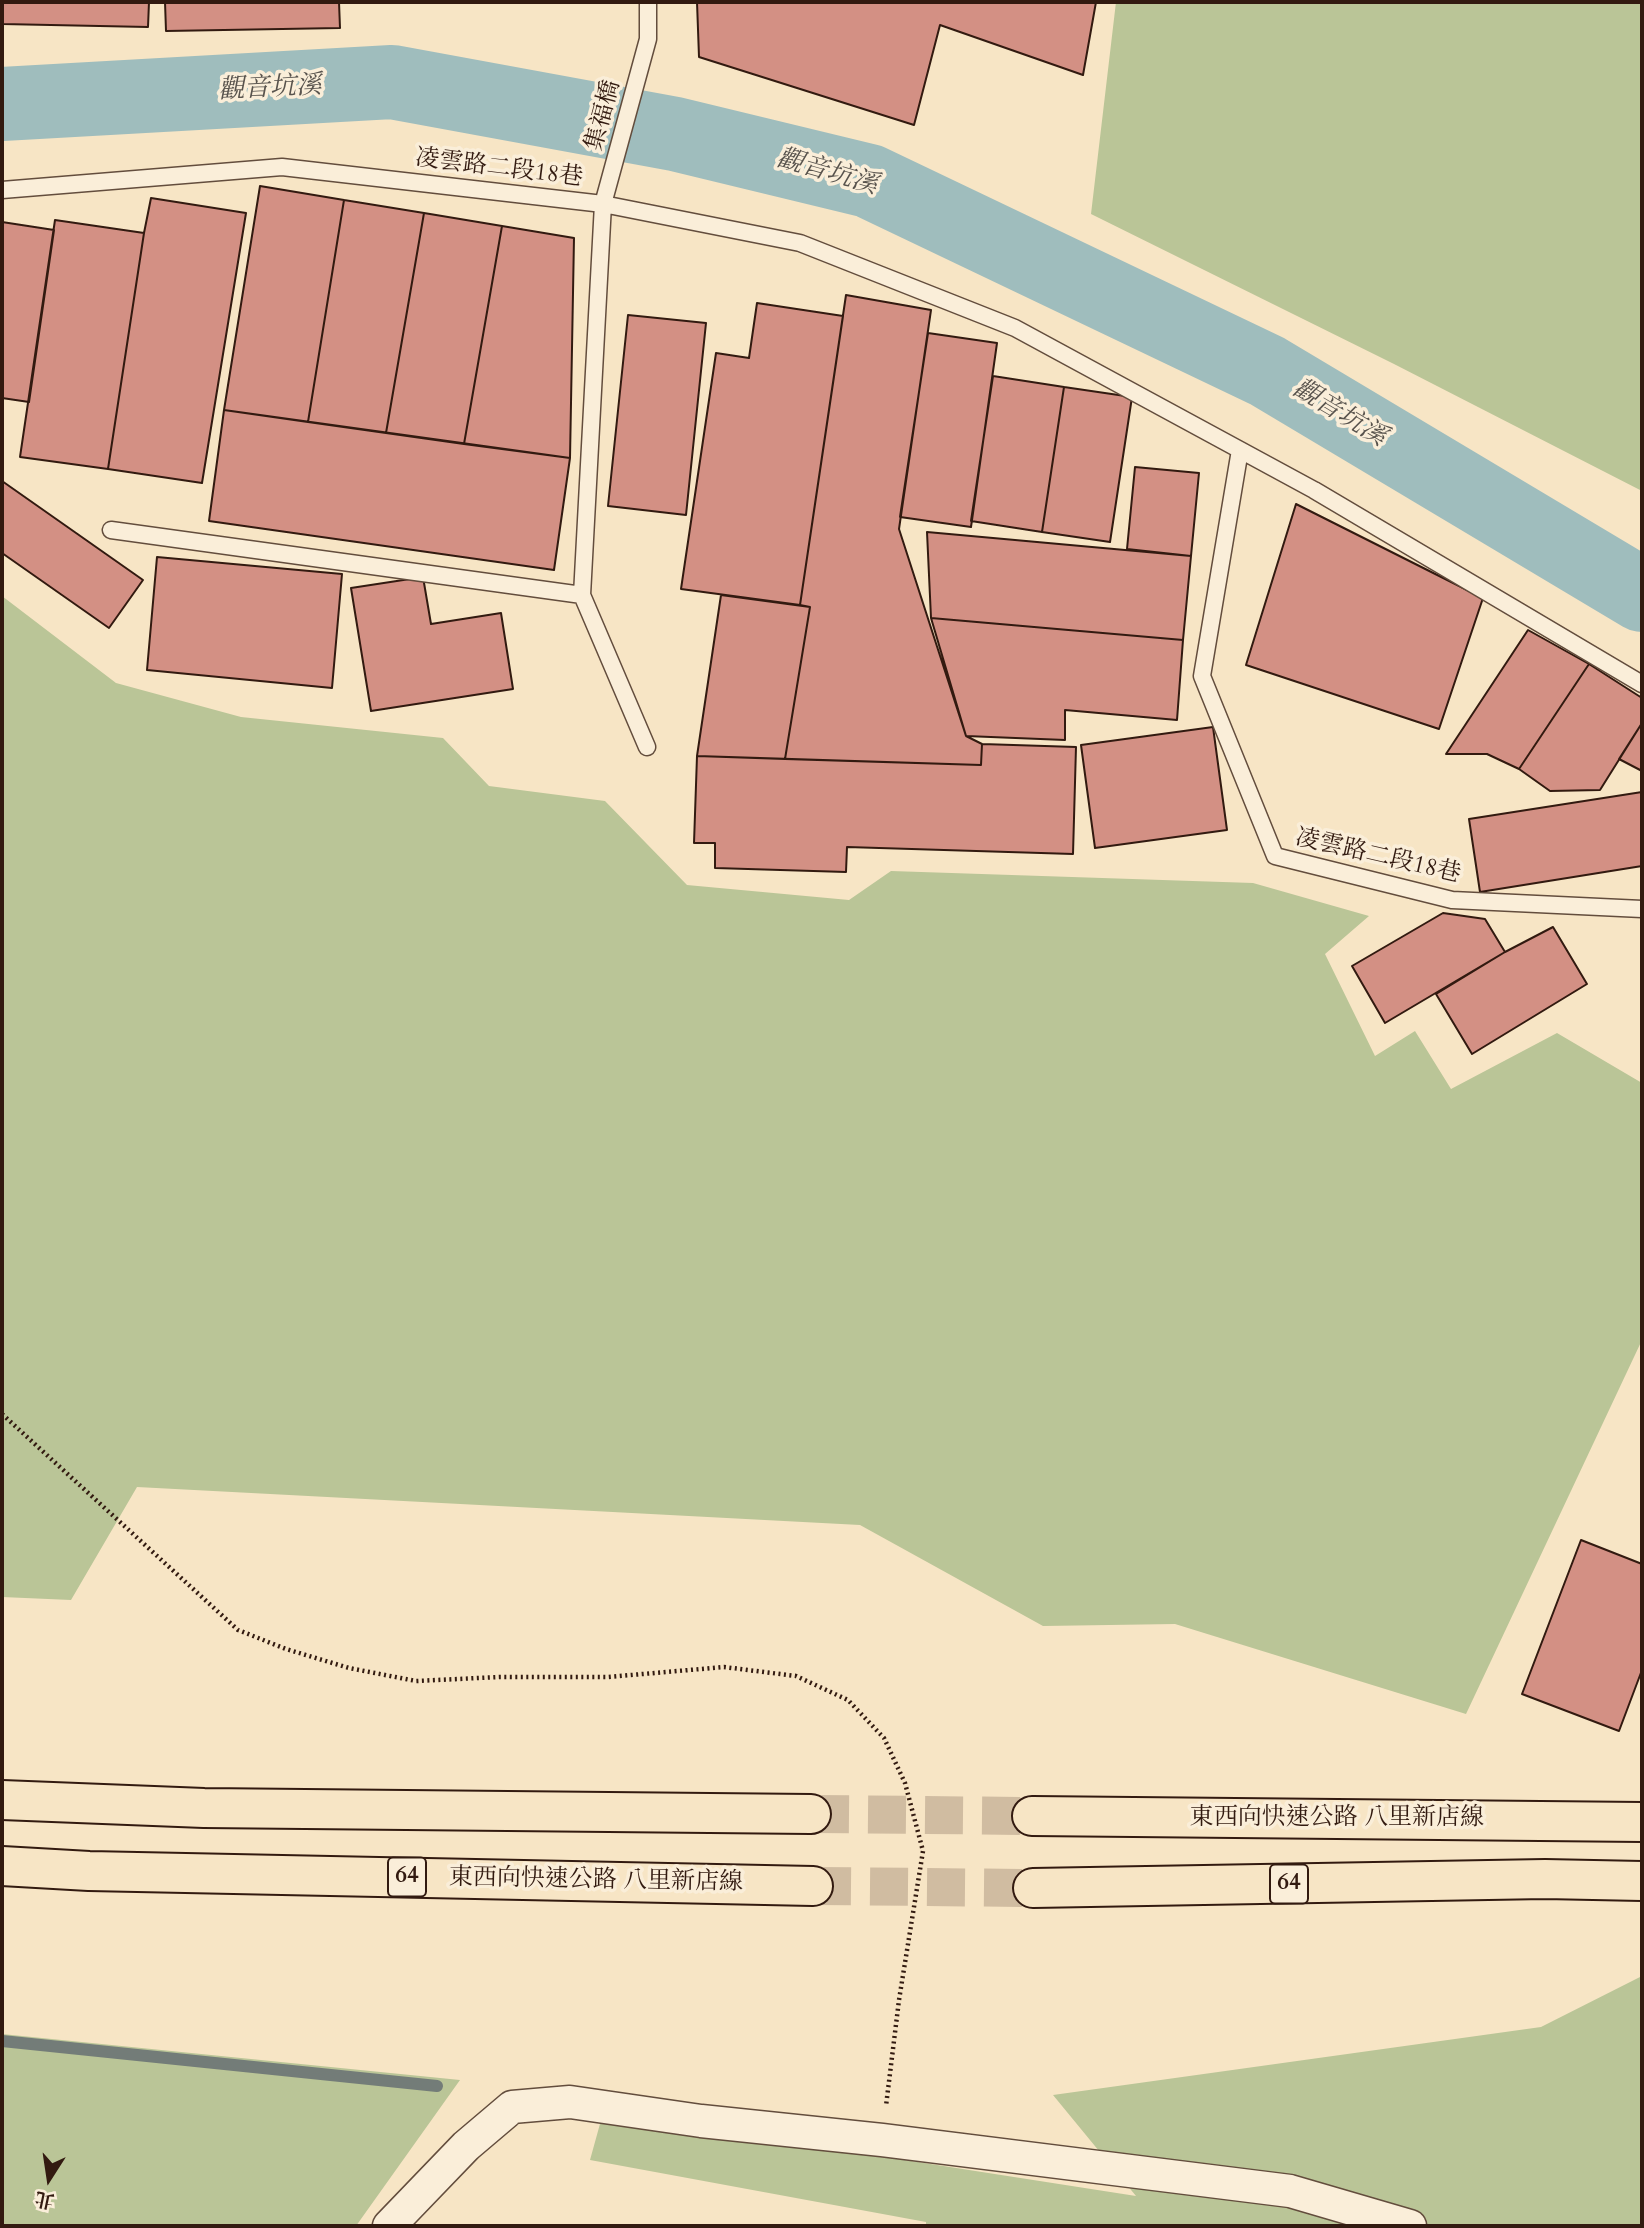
<!DOCTYPE html>
<html>
<head>
<meta charset="utf-8">
<style>
	body { margin:0 }
	#map { position:relative; width:1644px; height:2228px; overflow:hidden; background:#f7e5c5; font-family:Cardo,"Noto Serif TC",serif }
	canvas { display:block }
	.frame { position:absolute; inset:0; border:4px solid #321a10; pointer-events:none }
	.north { position:absolute; left:14px; top:2144px; width:70px; height:70px; -webkit-text-stroke:5px #faeed9; paint-order:stroke; rotate:192deg; font-size:19px; font-weight:700; line-height:28px; text-align:center; color:#321a10 }
	.north::after { content:''; display:block; margin:auto; width:24px; height:32px; background:#321a10; clip-path:polygon(50% 0,100% 100%,50% 72%,0 100%) }
</style>
</head>
<body>
<div id="map">
<canvas width="1644" height="2228"></canvas>
<div class="frame"></div>
<div class="north">北</div>
</div>
<script>
const ctx = document.querySelector('canvas').getContext('2d');
ctx.lineJoin = 'round';
function fill(path, color) { ctx.fillStyle = color; ctx.fill(path, 'evenodd'); }
function stroke(path, color, width, dash) { ctx.strokeStyle = color; ctx.lineWidth = width; ctx.lineCap = dash ? 'butt' : 'round'; ctx.setLineDash(dash || []); ctx.stroke(path); }
function label(font, color, halo, rows, align = 'center') {
  ctx.font = font + ' Cardo,"Noto Serif TC",serif'; ctx.lineWidth = 7; ctx.setLineDash([]); ctx.textBaseline = 'middle'; ctx.strokeStyle = halo; ctx.fillStyle = color; for (const [text, x, y, turn = 0] of rows) {
    ctx.save(); ctx.translate(x, y); ctx.rotate((+turn || 0) * Math.PI / 180); ctx.textAlign = isNaN(turn) ? turn : align; if (halo) ctx.strokeText(text, 0, 0); ctx.fillText(text, 0, 0); ctx.restore();
  }
}
fill(new Path2D(`
	M1116 2H1642V491L1394 364 1091 214Z
	M2 596 116 683 241 717 443 738 489 786 605 801 687 885 849 900 891 871 1253 883 1369 916 1325 954 1375 1056 1415 1031 1451 1089 1557 1033 1642 1083V1340L1466 1714 1175 1624 1043 1626 860 1525 137 1487 71 1600 2 1597Z
	M1640 1977H1642V2226H926V2222L590 2160 603 2113 1136 2196 1053 2095 1541 2027Z
	M2 2034 460 2080 356 2226H2Z`), '#bac597');
stroke(new Path2D(`
	M2 2041 437 2086`), '#737c78', 12);
stroke(new Path2D(`
	M2 104 392 82 675 134 869 181 1267 371 1642 595`), '#9fbdbd', 74);
const building = new Path2D(`
	M2 2H149L148 27 2 24Z
	M165 2H339L340 28 166 31Z
	M697 2H1096L1083 75 940 25 914 125 699 57Z
	M260 186 344 200 308 422 224 410Z
	M151 198 246 213 202 483 108 469 144 233Z
	M344 200 424 213 386 433 308 422Z
	M424 213 502 226 464 444 386 433Z
	M55 220 144 233 108 469 20 457Z
	M2 222 54 230 29 402 2 398Z
	M502 226 574 238 570 458 464 444Z
	M846 295 931 310 899 529 966 736 982 744 981 765 785 759 810 607 800 605Z
	M757 303 843 316 800 605 681 589 716 353 749 358Z
	M628 315 706 323 686 515 608 506Z
	M928 333 997 343 971 527 900 517Z
	M993 376 1064 387 1042 532 971 521Z
	M1064 387 1132 397 1110 542 1042 532Z
	M224 410 570 458 554 570 209 521Z
	M1135 467 1199 473 1191 556 1127 549Z
	M2 481 143 580 109 628 2 553Z
	M1296 504 1483 598 1439 729 1246 665Z
	M927 532 1191 556 1183 640 931 618Z
	M157 557 342 574 332 688 147 670Z
	M423 577 431 624 501 613 513 689 371 711 351 588Z
	M721 595 810 607 785 759 697 756Z
	M931 618 1183 640 1177 720 1065 710V740L966 736Z
	M1528 630 1589 664 1519 769 1487 754H1446Z
	M1589 664 1642 698V723L1600 790 1550 791 1519 769Z
	M1642 723V771L1619 759Z
	M1213 727 1227 830 1095 848 1081 745Z
	M982 744 1076 747 1073 854 847 847 846 872 715 868V843H694L697 756 981 765Z
	M1642 792V866L1480 892 1469 819Z
	M1443 913 1485 919 1505 952 1385 1023 1352 966Z
	M1553 927 1587 984 1472 1054 1436 994 1505 952Z
	M1581 1540 1642 1564V1670L1619 1731 1522 1694Z`);
fill(building, '#d39084');
stroke(building, '#321a10', 2);
stroke(new Path2D(`
	M811 1814 1032 1816
	M813 1886 1033 1888`), '#d0bca1', 38, [38, 19]);
const lane = new Path2D(`
	M2 190 282 167 603 204 800 243 1015 328 1314 490 1642 684
	M1240 450 1202 676 1275 856 1452 900 1642 909
	M111 530 582 595
	M647 747 582 595 603 204 648 39V2`);
const street = new Path2D(`
	M389 2226 466 2146 512 2107 570 2102 701 2121 882 2140 1290 2191 1410 2226`);
const highway = new Path2D(`
	M2 1800 204 1808 811 1814
	M1032 1816 1642 1822
	M2 1866 89 1871 813 1886
	M1033 1888 1545 1879 1642 1881`);
stroke(lane, '#634d3d', 19);
stroke(street, '#634d3d', 35);
stroke(highway, '#321a10', 42);
stroke(new Path2D(`
	M2 1414 238 1630 286 1649 349 1668 416 1681 500 1677H608L724 1667 796 1676 848 1700 884 1738 905 1783 923 1851 899 2000 886 2106`), '#321a10', 4.5, [2, 3.5]);
stroke(lane, '#faeed9', 16);
stroke(street, '#faeed9', 32);
stroke(highway, '#f7e5c5', 38);
for (const [x, y, w] of [
	[407,1877,38],
	[1289,1884,38]
]) { const box = new Path2D(); box.roundRect(x - w / 2, y - 19.5, w, 39, 5); ctx.fillStyle = '#faeed9'; ctx.fill(box); stroke(box, '#321a10', 2); }
label('bold 23px', '#321a10', null, [
	["64",407,1877],
	["64",1289,1884]
]);
label('24px', '#321a10', '#faeed9', [
	["集福橋",604,116,-75],
	["凌雲路二段18巷",499,169,7],
	["凌雲路二段18巷",1378,857,13],
	["東西向快速公路 八里新店線",1337,1818],
	["東西向快速公路 八里新店線",596,1881,1]
]);
label('italic 26px', '#58534d', '#faeed9', [
	["觀音坑溪",270,89,-3],
	["觀音坑溪",827,173,16],
	["觀音坑溪",1339,414,31]
]);
</script>
</body>
</html>
